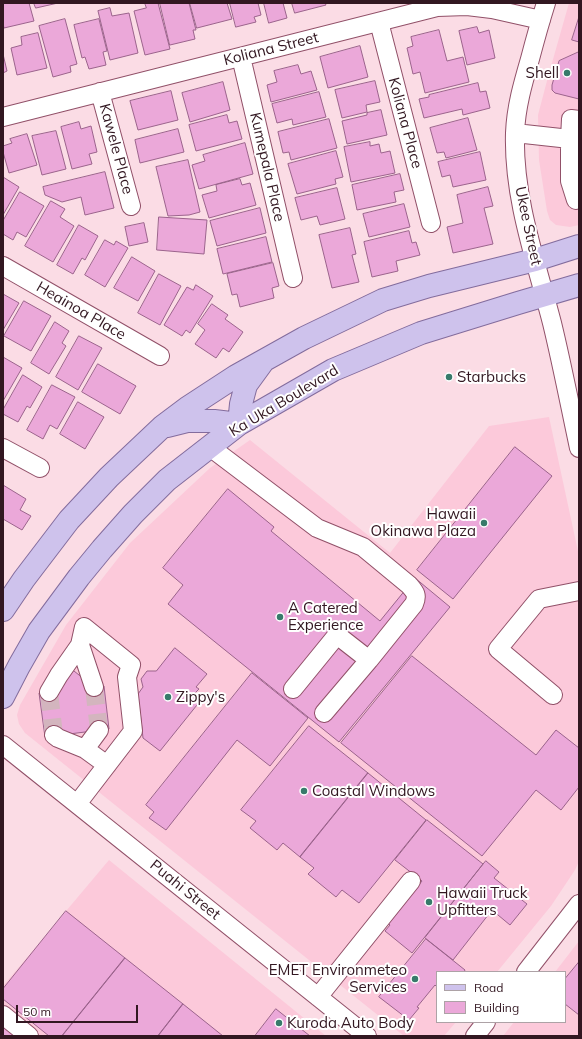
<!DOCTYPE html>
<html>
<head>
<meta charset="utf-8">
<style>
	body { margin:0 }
	#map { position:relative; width:582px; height:1039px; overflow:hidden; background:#fbdce5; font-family:Mulish,sans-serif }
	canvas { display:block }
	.frame { position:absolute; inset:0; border:4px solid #321721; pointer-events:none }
	.legend { position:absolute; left:436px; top:971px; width:130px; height:52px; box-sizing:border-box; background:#fff; border:1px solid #ada2a6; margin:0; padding:5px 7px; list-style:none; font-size:12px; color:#321721 }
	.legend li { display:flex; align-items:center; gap:8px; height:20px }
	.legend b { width:20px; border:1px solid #ada2a6 }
	.scale { position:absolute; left:16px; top:1005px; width:122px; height:18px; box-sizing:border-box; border:2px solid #321721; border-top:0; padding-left:5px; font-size:12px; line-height:14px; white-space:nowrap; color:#321721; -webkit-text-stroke:3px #fff; paint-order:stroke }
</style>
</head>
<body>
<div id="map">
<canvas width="582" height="1039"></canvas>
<div class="frame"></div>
<ul class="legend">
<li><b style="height:5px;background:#cec2ec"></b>Road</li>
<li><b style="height:11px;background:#eba8d9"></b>Building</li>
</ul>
<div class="scale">50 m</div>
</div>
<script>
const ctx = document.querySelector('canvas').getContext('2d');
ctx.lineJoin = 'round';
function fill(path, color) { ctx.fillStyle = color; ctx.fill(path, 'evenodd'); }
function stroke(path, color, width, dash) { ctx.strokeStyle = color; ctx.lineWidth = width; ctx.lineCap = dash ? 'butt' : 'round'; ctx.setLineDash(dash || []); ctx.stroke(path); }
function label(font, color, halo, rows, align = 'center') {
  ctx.font = font + ' Mulish,sans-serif'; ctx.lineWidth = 4; ctx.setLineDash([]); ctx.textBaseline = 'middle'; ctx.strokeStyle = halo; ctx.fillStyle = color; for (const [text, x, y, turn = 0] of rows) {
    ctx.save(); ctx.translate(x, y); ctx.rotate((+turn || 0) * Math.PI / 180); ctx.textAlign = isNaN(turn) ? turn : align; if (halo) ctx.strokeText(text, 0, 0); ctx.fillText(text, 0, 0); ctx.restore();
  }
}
fill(new Path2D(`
	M569 3H579V225L570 227 556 225 550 220 547 211 539 160 538 115 548 77Z
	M549 417 579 556V861L575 870 551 906 497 972H437V1022H456L444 1036H404L25 733 19 724 17 715 20 705 66 625 130 543 210 468 250 440 390 553 489 426Z
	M109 860 326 1036H3V986Z
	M579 941V1036H503L514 1022H565V972H555Z`), '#fcc9da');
const building = new Path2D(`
	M3 3H29L34 21 4 28 3 24Z
	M34 3H58L36 8Z
	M145 3H158L170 49 145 55 134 11 146 8Z
	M160 3H189L196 30H193L195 39 170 45Z
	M190 3H227L232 19 197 28Z
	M230 3H258L261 15 254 17 256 22 236 27Z
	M264 3H283L287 18 269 23Z
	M292 3H325L326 5 295 13Z
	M110 8 112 16 129 13 138 53 110 60 98 11Z
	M579 17V42L572 40Z
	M65 19 77 64 70 66 71 72 53 77 39 26Z
	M99 19 107 51 103 52 106 65 89 69 85 57 82 58 74 25Z
	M477 27 479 33 489 30 495 58 467 65 459 31Z
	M439 30 447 61 463 57 469 82 425 93 420 72 413 74 407 48 413 46 411 37Z
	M38 33 47 68 17 75 11 48 22 45 21 37Z
	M360 46 368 77 328 88 320 57Z
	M579 52V99L555 93 552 90V85L559 61Z
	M3 54 7 71 3 73Z
	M298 65 301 74 311 71 317 90 271 102 267 85 277 82 274 71Z
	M375 81 380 102 366 105 367 112 342 118 335 90Z
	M223 82 230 110 190 122 182 93Z
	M478 83 480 92 486 91 490 108 463 115 462 109 424 118 419 99 429 97V95Z
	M171 91 178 120 138 130 130 101Z
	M319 92 326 117 293 125 292 119 277 123 272 104Z
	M381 110 387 135 347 144 342 121 367 115V113Z
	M227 115 229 123 237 121 242 139 196 151 189 125Z
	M468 118 477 150 446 158 444 152 437 153 430 128Z
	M329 119 337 148 291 160 289 152 283 153 278 132Z
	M79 122 81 129 91 126 97 152 89 154 92 164 72 169 61 127Z
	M178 129 184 152 140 163 135 140Z
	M56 131 66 169 42 175 32 136Z
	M27 134 37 165 9 173 3 152V146L12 143 10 139Z
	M370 142V146L379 144 381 153 390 151 395 173 351 182 344 147Z
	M245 143 253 174 199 189 192 165 205 161 203 155Z
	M336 151 343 177 335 179 336 184 297 194 288 164Z
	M480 152 486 180 453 187 450 175 442 177 438 162Z
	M188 160 200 212 189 215 168 216 156 167Z
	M105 172 114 208 85 215 81 197 62 202 45 195 43 187Z
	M400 174 404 190 394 192 396 202 357 210 352 185Z
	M3 177 19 187 3 215Z
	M240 179 242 185 250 183 256 205 209 218 202 195 217 191 216 185Z
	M488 187 493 206 484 208 493 244 453 253 447 227 463 223 457 195Z
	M337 188 345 219 320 225 317 216 301 220 295 198Z
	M20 192 44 206 26 237 17 232 13 240 3 234V221Z
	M51 201 65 209 60 217 74 226 53 262 25 246Z
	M404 204 410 227 369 237 363 214Z
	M260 208 266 233 217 246 210 221Z
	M159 217 207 220 204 254 157 250Z
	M144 223 148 242 129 246 125 227Z
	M79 225 98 236 85 260 82 258 73 274 57 265Z
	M350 228 356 254 352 255 359 282 332 288 319 235Z
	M409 231 412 243 416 242 420 255 396 261 398 271 372 277 364 242Z
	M266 237 272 262 223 274 217 249Z
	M105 240 114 245 116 241 128 248 105 287 85 275Z
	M132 257 155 271 138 301 114 288Z
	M273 263 279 286 272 288 274 298 240 307 237 294 232 295 227 274Z
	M159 274 181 286 160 325 138 313Z
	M196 285 213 296 190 333 186 330 182 336 164 325 187 287 193 290Z
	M3 294 19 303 3 330Z
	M24 301 51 316 31 351 4 336Z
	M212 304 228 315 225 319 243 332 229 352 223 348 216 358 195 344 205 330 198 324Z
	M55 322 69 331 62 343 66 346 49 374 31 363Z
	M79 336 102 348 78 390 56 377Z
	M3 357 22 368 3 401Z
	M98 364 136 386 120 414 82 392Z
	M23 375 42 387 30 408 27 406 18 422 3 414V410Z
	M52 385 75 397 57 429 50 425 43 439 27 430Z
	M78 402 104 417 85 449 60 434Z
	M515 447 552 476 453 599 417 570Z
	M3 485 26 499 20 510 31 516 22 530 3 519Z
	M228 489 274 527 271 531 380 621 415 578 450 607 339 742 168 604 183 585 163 568Z
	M175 648 207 674 196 687 199 689 194 694 201 700 160 751 143 738 138 694 143 687 141 679 147 671H156Z
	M412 656 536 755 556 730 579 748V787L561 810 536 790 482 856 341 743Z
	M69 667 94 687 104 686 109 729 45 737 39 693 49 692Z
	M252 673 308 718 270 766 237 740 166 830 149 818 154 812 146 805Z
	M309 726 368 773 300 857 283 843 277 850 250 828 256 821 241 810Z
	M368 773 426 820 359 903 342 890 336 897 308 874 314 868 300 857Z
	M427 820 483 864 412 953 385 931 390 925 388 923 422 881 395 860Z
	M486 861 499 872 494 878 527 904 510 925 492 910 453 960 425 938Z
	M66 911 125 958 62 1036H49L3 999V989Z
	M426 939 465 970 464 972H437V987L435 985 417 1007 419 1008 409 1020 379 997Z
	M125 958 183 1004 158 1036H62Z
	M579 962V1015L565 1004V979Z
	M183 1004 223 1036H158Z
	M276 1009 310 1036H255Z
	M3 1024 14 1033 12 1036H3Z`);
fill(building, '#eba8d9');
stroke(building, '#9b638c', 1);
stroke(new Path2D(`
	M94 687 99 730
	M49 692 54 735`), '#d3b5be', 18, [18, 9]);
const minor = new Path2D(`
	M546 3C540 22 535 40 530 59 523 83 516 107 515 133 513 198 536 261 552 323 562 364 570 406 579 448
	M379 22 431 223
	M241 57 293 278
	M100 92 131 206
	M3 117 437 7 467 6 492 9 541 20
	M515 133 570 139V181L576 200 579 199
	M570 139 571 119 579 120
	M3 266 160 356
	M210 447 317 528 363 547 409 585C415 592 418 595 414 604L369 660 324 713
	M3 448 40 468
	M80 645 94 687
	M293 689 337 635 369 660
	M49 692 59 675 80 645 84 627 131 665 127 677 133 731 77 804
	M553 695 498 649 539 599 579 591
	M54 735 58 738 85 749 107 765
	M3 745 367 1036
	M85 749 99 730
	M526 972 579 904
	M318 997 411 881
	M3 1015 29 1036
	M475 1036 486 1022`);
const major = new Path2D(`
	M239 424 241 404 246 385 262 363
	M167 426 187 421H214L239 424
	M3 610 24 579 69 520 109 477 163 426 187 408 236 376 304 338 383 300 429 286 535 260 579 246
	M3 697 19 666 39 631 79 577 102 549 133 514 167 480 239 424 333 370 421 333 518 303 579 285`);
stroke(minor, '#915068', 20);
stroke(major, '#836c9d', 24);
stroke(minor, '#fff', 18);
stroke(major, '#cec2ec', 22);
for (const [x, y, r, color] of [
	[567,73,4,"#377a6b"],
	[449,377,4,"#377a6b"],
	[484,523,4,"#377a6b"],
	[280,617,4,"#377a6b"],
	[168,697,4,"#377a6b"],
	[304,791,4,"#377a6b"],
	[429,902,4,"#377a6b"],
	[415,979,4,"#377a6b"],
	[279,1023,4,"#377a6b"]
]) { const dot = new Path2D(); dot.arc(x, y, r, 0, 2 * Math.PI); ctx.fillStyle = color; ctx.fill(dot); stroke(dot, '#fff', 1.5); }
label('15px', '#321721', '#fff', [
	["Koliana Street",271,49,-14],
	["Koliana Place",405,123,75],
	["Kawele Place",116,149,75],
	["Kumepala Place",267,167,77],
	["Ukee Street",528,226,78],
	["Heainoa Place",81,311,30],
	["Ka Uka Boulevard",284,401,-31],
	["Puahi Street",185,890,39]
]);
label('15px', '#321721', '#fff', [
	["Shell",559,73,"right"],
	["Starbucks",457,377],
	["Hawaii",476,514,"right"],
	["Okinawa Plaza",476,531,"right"],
	["A Catered",288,608],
	["Experience",288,625],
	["Zippy's",176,697],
	["Coastal Windows",312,791],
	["Hawaii Truck",437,893],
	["Upfitters",437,910],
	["EMET Environmeteo",407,970,"right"],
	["Services",407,987,"right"],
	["Kuroda Auto Body",287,1023]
], 'left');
</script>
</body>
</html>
